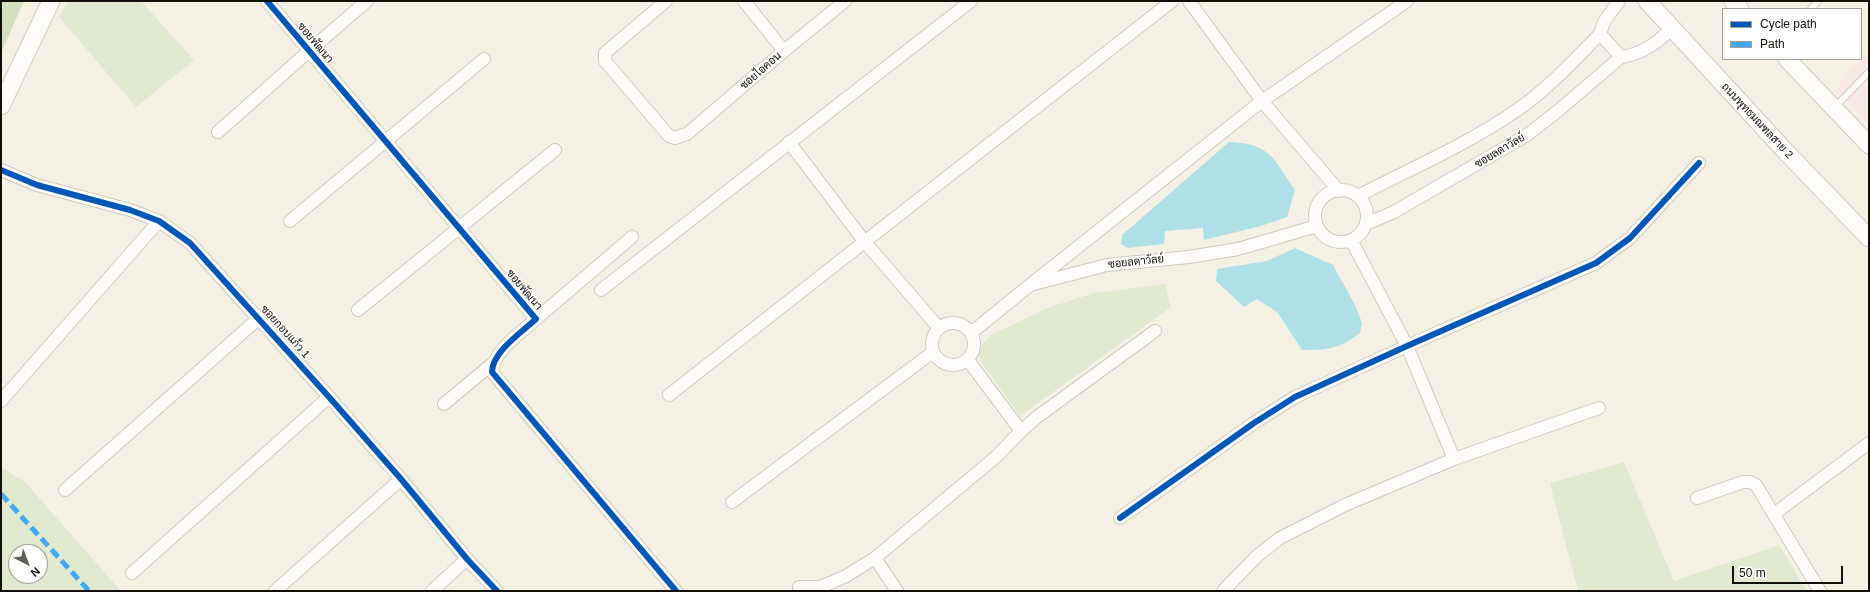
<!DOCTYPE html>
<html>
<head>
<meta charset="utf-8">
<style>
	body { margin:0 }
	#map { position:relative; width:1870px; height:592px; overflow:hidden; background:#f5f2e5; font-family:Arial,sans-serif }
	canvas { display:block }
	.frame { position:absolute; inset:0; border:2px solid #120f08; pointer-events:none }
	.legend { position:absolute; left:1722px; top:8px; width:140px; height:52px; box-sizing:border-box; background:#fff; border:1px solid #a09f9c; margin:0; padding:5px 7px; list-style:none; font-size:12px; color:#120f08 }
	.legend li { display:flex; align-items:center; gap:8px; height:20px }
	.legend b { width:20px; border:1px solid #a09f9c }
	.north { position:absolute; left:8px; top:544px; width:40px; height:40px; box-sizing:border-box; background:#fff; border:1px solid #a09f9c; border-radius:50%; rotate:138deg; font-size:11px; font-weight:700; line-height:16px; text-align:center; color:#120f08 }
	.north::after { content:''; display:block; margin:auto; width:14px; height:18px; background:#615e55; clip-path:polygon(50% 0,100% 100%,50% 72%,0 100%) }
	.scale { position:absolute; left:1732px; top:566px; width:111px; height:18px; box-sizing:border-box; border:2px solid #120f08; border-top:0; padding-left:5px; font-size:12px; line-height:14px; white-space:nowrap; color:#120f08; -webkit-text-stroke:3px #fff; paint-order:stroke }
</style>
</head>
<body>
<div id="map">
<canvas width="1870" height="592"></canvas>
<div class="frame"></div>
<ul class="legend">
<li><b style="height:5px;background:#0057b8"></b>Cycle path</li>
<li><b style="height:5px;background:#3fa9f5"></b>Path</li>
</ul>
<div class="north">N</div>
<div class="scale">50 m</div>
</div>
<script>
const ctx = document.querySelector('canvas').getContext('2d');
ctx.lineJoin = 'round';
function fill(path, color) { ctx.fillStyle = color; ctx.fill(path, 'evenodd'); }
function stroke(path, color, width, dash) { ctx.strokeStyle = color; ctx.lineWidth = width; ctx.lineCap = dash ? 'butt' : 'round'; ctx.setLineDash(dash || []); ctx.stroke(path); }
function label(font, color, halo, rows, align = 'center') {
  ctx.font = font + ' Arial,Sarabun,sans-serif'; ctx.lineWidth = 3; ctx.setLineDash([]); ctx.textBaseline = 'middle'; ctx.strokeStyle = halo; ctx.fillStyle = color; for (const [text, x, y, turn = 0] of rows) {
    ctx.save(); ctx.translate(x, y); ctx.rotate((+turn || 0) * Math.PI / 180); ctx.textAlign = isNaN(turn) ? turn : align; if (halo) ctx.strokeText(text, 0, 0); ctx.fillText(text, 0, 0); ctx.restore();
  }
}
fill(new Path2D(`
	M1869 49V124L1836 89 1847 73Z`), '#f9eae8');
fill(new Path2D(`
	M68 1H141L194 60 136 107 59 17Z
	M1166 284 1170 308 1020 416 981 362 978 349 991 335 1047 308 1094 293Z
	M1624 462 1674 581 1779 545 1807 591H1578L1550 483Z
	M1 467 25 482 121 591H1ZM16 552H40V576H16Z`), '#e1eace');
fill(new Path2D(`
	M1 1H24L1 53Z`), '#d3dfbd');
fill(new Path2D(`
	M1229 142C1272 144 1273 159 1295 190L1287 217 1261 226 1204 240 1203 228 1165 231 1164 244 1128 248 1121 244 1122 235Z
	M1295 248 1333 265 1355 305 1362 323 1360 333C1338 349 1329 350 1302 350L1277 312 1257 299 1244 307 1216 281 1217 269 1267 261Z`), '#afdfe7');
const lane = new Path2D(`
	M1811 9 1818 1
	M1835 107 1869 72`);
const street = new Path2D(`
	M267 1 536 319C522 332 492 352 492 372L676 591
	M666 1 605 53V61L669 136 675 138 687 134 784 51 845 1
	M744 1 784 51
	M1189 1 1262 101 1339 191
	M1600 34 1621 57
	M218 132 309 51 367 1
	M789 142 864 241 939 328
	M1 170 37 185 130 210 159 221 190 243 329 397 401 479 467 559 497 591
	M1315 216a26 26 0 1 1 52 0a26 26 0 1 1-52 0Z
	M1358 196C1411 168 1467 145 1517 110 1548 89 1573 61 1600 34L1604 22 1619 1
	M290 221 484 59
	M1366 224 1394 212 1425 194 1527 135 1559 110 1621 57C1643 54 1656 43 1672 29
	M1351 240 1407 346 1454 459
	M1030 285 1262 101 1407 1
	M601 290 971 1
	M358 310 555 150
	M536 319 632 237
	M932 344a21 21 0 1 1 42 0a21 21 0 1 1-42 0Z
	M971 333 1030 285 1107 265 1189 257 1238 249 1317 226
	M967 359 1021 431
	M669 395 1172 1
	M1 401 159 221
	M444 404 492 364
	M65 490 259 318
	M1697 498 1743 482H1750L1756 485 1820 591
	M732 502 933 352
	M1774 514 1869 443
	M1120 518 1254 423 1295 397 1407 346 1596 263 1630 238 1699 163
	M875 558 897 591
	M132 573 329 397
	M799 587H821L846 576 875 558 997 456 1021 431 1037 417 1155 331
	M1224 590 1257 556 1280 538 1345 505 1454 459 1599 408
	M275 591 401 479
	M432 591 467 559`);
const secondary = new Path2D(`
	M1647 1 1787 153 1869 238
	M1733 1 1740 9
	M1787 59 1869 145
	M1 106 51 1`);
stroke(lane, '#cdcac1', 8);
stroke(street, '#cdcac1', 14);
stroke(secondary, '#cdcac1', 19);
stroke(lane, '#fefdfb', 6);
stroke(street, '#fefdfb', 12);
stroke(secondary, '#fefdfb', 17);
stroke(new Path2D(`
	M1 494 89 591`), '#3fa9f5', 5, [10, 5]);
stroke(new Path2D(`
	M267 1 536 319C522 332 492 352 492 372L676 591
	M1 170 37 185 130 210 159 221 190 243 329 397 401 479 467 559 497 591
	M1120 518 1254 423 1295 397 1407 346 1596 263 1630 238 1699 163`), '#0057b8', 6);
label('11px', '#120f08', '#fff', [
	["ซอยพัฒนา",315,43,50],
	["ซอยไอคอน",761,71,-41],
	["ถนนพุทธมณฑลสาย 2",1757,121,47],
	["ซอยลดาวัลย์",1500,151,-31],
	["ซอยลดาวัลย์",1136,262,-6],
	["ซอยพัฒนา",524,290,50],
	["ซอยกอบแก้ว 1",285,332,48]
]);
</script>
</body>
</html>
